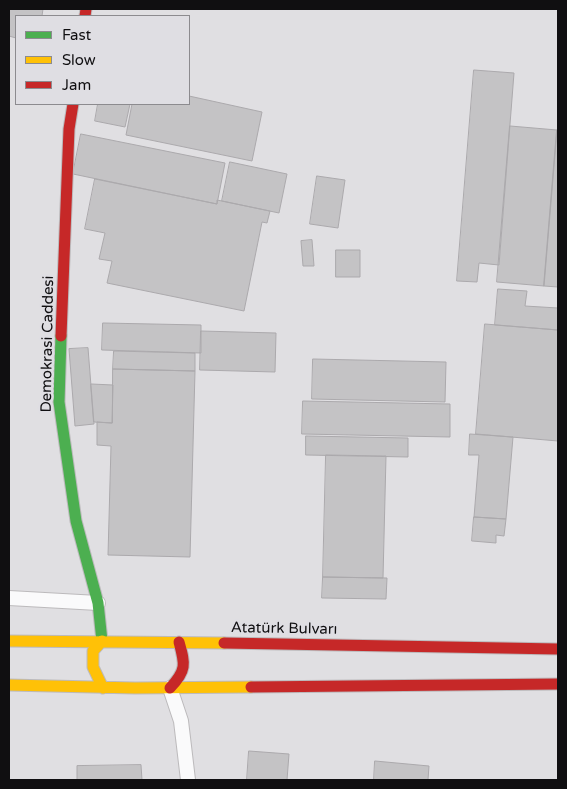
<!DOCTYPE html>
<html>
<head>
<meta charset="utf-8">
<style>
	body { margin:0 }
	#map { position:relative; width:567px; height:789px; overflow:hidden; background:#e0dfe2; font-family:"Varela Round",sans-serif }
	canvas { display:block }
	.frame { position:absolute; inset:0; border:10px solid #100f11; pointer-events:none }
	.legend { position:absolute; left:15px; top:15px; width:175px; height:90px; box-sizing:border-box; background:#dfdee3; border:1px solid #8c8b8f; margin:0; padding:6px 9px; list-style:none; font-size:15px; color:#100f11 }
	.legend li { display:flex; align-items:center; gap:10px; height:25px }
	.legend b { width:25px; border:1px solid #8c8b8f }
</style>
</head>
<body>
<div id="map">
<canvas width="567" height="789"></canvas>
<div class="frame"></div>
<ul class="legend">
<li><b style="height:6px;background:#4caf50"></b>Fast</li>
<li><b style="height:6px;background:#ffc107"></b>Slow</li>
<li><b style="height:6px;background:#c62828"></b>Jam</li>
</ul>
</div>
<script>
const ctx = document.querySelector('canvas').getContext('2d');
ctx.lineJoin = 'round';
function fill(path, color) { ctx.fillStyle = color; ctx.fill(path, 'evenodd'); }
function stroke(path, color, width, dash) { ctx.strokeStyle = color; ctx.lineWidth = width; ctx.lineCap = dash ? 'butt' : 'round'; ctx.setLineDash(dash || []); ctx.stroke(path); }
function label(font, color, halo, rows, align = 'center') {
  ctx.font = font + ' "Varela Round",sans-serif'; ctx.lineWidth = 5; ctx.setLineDash([]); ctx.textBaseline = 'middle'; ctx.strokeStyle = halo; ctx.fillStyle = color; for (const [text, x, y, turn = 0] of rows) {
    ctx.save(); ctx.translate(x, y); ctx.rotate((+turn || 0) * Math.PI / 180); ctx.textAlign = isNaN(turn) ? turn : align; if (halo) ctx.strokeText(text, 0, 0); ctx.fillText(text, 0, 0); ctx.restore();
  }
}
const building = new Path2D(`
	M9 9H43L42 16H16V38L9 36Z
	M474 70 514 73 499 265 479 263 477 282 457 281Z
	M189 96 262 112 252 161 126 135 132 104H189Z
	M98 104H130L125 127 95 121Z
	M510 126 557 130 544 286 497 282Z
	M557 130H558V287L544 286Z
	M81 134 225 163 217 204 73 174Z
	M230 162 287 174 279 213 222 201Z
	M317 176 345 180 338 228 310 224Z
	M95 179 217 204V200L270 211 267 223 262 222 244 311 107 283 112 261 99 259 105 233 85 229Z
	M312 240 314 266H303L301 241Z
	M336 250H360V277H336Z
	M498 289 527 291 525 306 558 308V330L495 325Z
	M103 323 201 325V353L102 350Z
	M485 324 558 330V441L476 434Z
	M201 331 276 333 275 372 200 370Z
	M88 348 94 424 75 426 69 349Z
	M114 351 195 353V371L113 369Z
	M313 359 446 362 445 402 312 399Z
	M113 369 195 371 190 557 108 555 111 446 97 445V422L112 423Z
	M91 384 113 385 112 423 94 422Z
	M303 401 450 404V437L302 434Z
	M470 434 513 437 506 519 474 517 479 455H469Z
	M306 436 408 438V457L306 455Z
	M326 455 386 456 383 578 323 577Z
	M474 517 506 519 504 536 496 535V543L472 541Z
	M323 577 387 578 386 599 322 598Z
	M249 751 289 754 287 780H247Z
	M375 761 429 766 428 780H374Z
	M141 765 142 780H77V766Z`);
fill(building, '#c4c3c5');
stroke(building, '#aba9ac', 1);
const street = new Path2D(`
	M9 598 98 603
	M170 688 181 721 188 780`);
const fast = new Path2D(`
	M61 336 59 402 76 521 98 603 102 641`);
const slow = new Path2D(`
	M9 641 224 643
	M102 641 93 651V667L103 688
	M9 685 135 688 251 687`);
const jam = new Path2D(`
	M85 16 86 9
	M61 336 69 129 73 104
	M224 643 558 649
	M251 687 558 684
	M170 688C187 670 185 664 179 642`);
stroke(street, '#bcbabc', 16);
stroke(fast, '#bcbabc', 13);
stroke(slow, '#bcbabc', 13);
stroke(jam, '#bcbabc', 13);
stroke(street, '#fafafb', 14);
stroke(fast, '#4caf50', 11);
stroke(slow, '#ffc107', 11);
stroke(jam, '#c62828', 11);
label('15px', '#100f11', '#dfdee3', [
	["Demokrasi Caddesi",48,344,-89],
	["Atatürk Bulvarı",284,629,1]
]);
</script>
</body>
</html>
